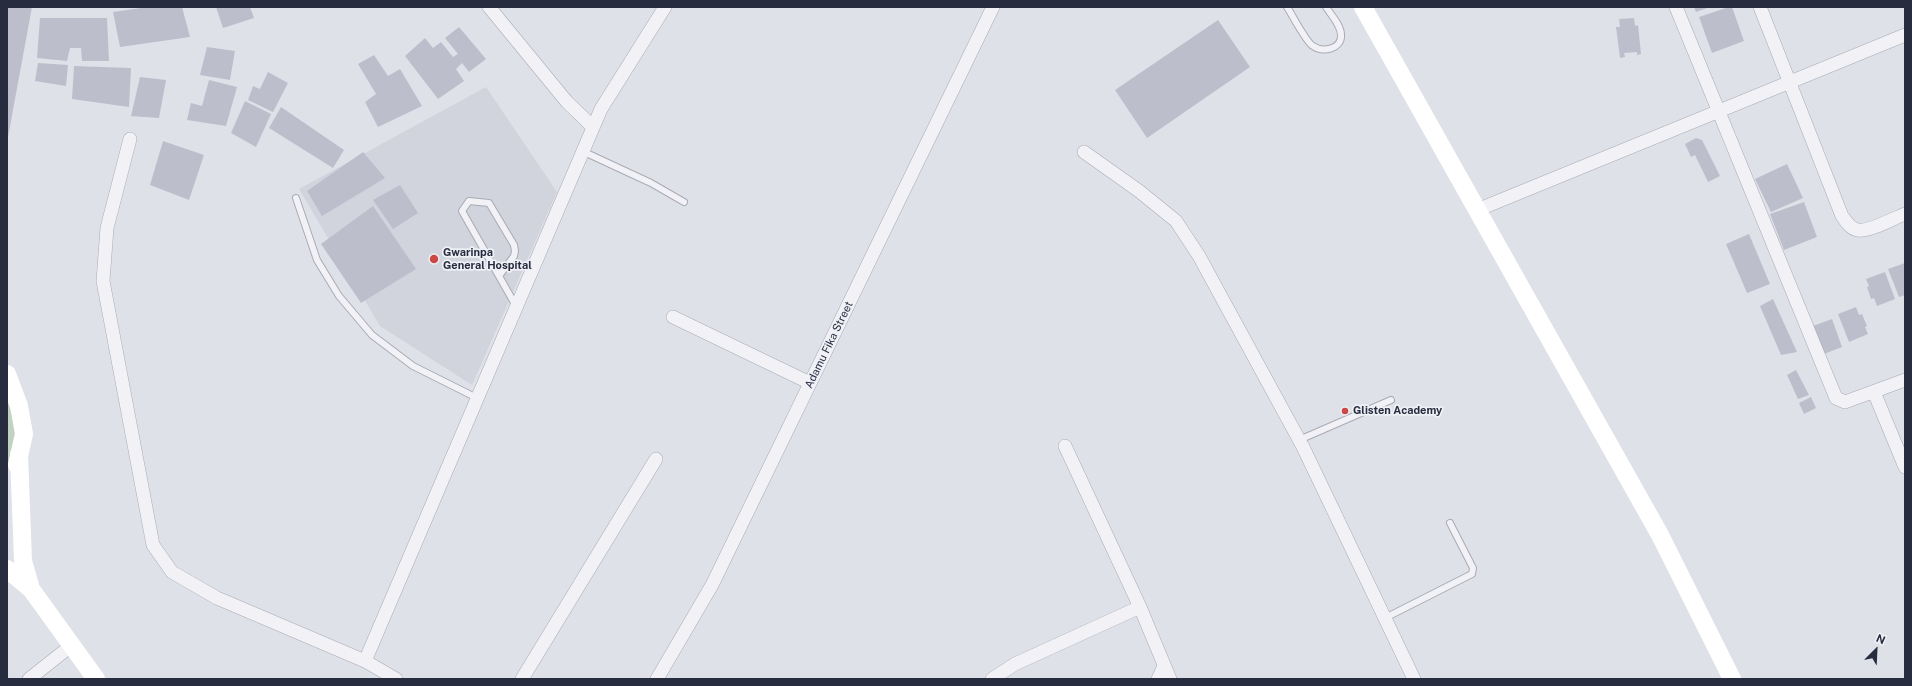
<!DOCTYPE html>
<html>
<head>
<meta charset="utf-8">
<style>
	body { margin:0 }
	#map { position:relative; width:1912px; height:686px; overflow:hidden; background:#dfe1e8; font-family:"Public Sans",sans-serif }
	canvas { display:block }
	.frame { position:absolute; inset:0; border:8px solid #282c3f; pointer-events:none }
	.north { position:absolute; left:1856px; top:630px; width:40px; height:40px; -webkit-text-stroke:3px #eef0f6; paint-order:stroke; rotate:24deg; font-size:11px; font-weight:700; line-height:16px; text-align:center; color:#282c3f }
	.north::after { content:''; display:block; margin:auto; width:14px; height:18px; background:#282c3f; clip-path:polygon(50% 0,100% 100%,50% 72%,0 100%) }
</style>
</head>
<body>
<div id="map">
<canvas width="1912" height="686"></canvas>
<div class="frame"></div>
<div class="north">N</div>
</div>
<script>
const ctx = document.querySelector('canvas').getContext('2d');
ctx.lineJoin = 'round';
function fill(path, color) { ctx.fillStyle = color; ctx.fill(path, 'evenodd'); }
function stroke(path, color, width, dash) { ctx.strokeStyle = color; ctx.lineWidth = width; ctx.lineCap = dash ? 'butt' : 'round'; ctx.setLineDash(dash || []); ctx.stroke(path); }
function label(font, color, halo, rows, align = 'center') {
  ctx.font = font + ' "Public Sans",sans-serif'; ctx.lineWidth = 3.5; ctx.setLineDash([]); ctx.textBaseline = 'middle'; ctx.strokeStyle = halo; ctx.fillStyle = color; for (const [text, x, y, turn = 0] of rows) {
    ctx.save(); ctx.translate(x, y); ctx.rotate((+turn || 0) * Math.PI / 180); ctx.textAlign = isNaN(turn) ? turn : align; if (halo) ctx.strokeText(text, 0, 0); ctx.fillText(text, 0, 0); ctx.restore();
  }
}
fill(new Path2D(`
	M486 87 557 192 472 385 380 326 299 189Z`), '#d1d3dd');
fill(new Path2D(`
	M7 397 17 431 7 469Z`), '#c1d2c0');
fill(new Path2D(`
	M7 7H32L8 137H7Z
	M148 7H182L190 37 120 47 113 12Z
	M216 7H250L254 18 223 28Z
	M1694 7H1710L1696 12Z
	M1729 7H1732L1744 41 1712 53 1699 17Z
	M40 18H107L109 61H82L81 48H70L67 61 37 58Z
	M1634 18 1635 26 1638 25 1641 54 1637 55V52L1624 53 1625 57 1620 58 1616 27H1620L1619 19Z
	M1218 20 1250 67 1147 138 1115 90Z
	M459 27 486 59 469 72 462 63 456 69 464 81 438 99 405 56 425 38 433 48 441 42 453 57 458 54 445 38Z
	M207 47 235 51 230 80 200 75Z
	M374 55 388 76 400 69 422 106 378 127 365 102 376 94 358 64Z
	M38 63 68 65 66 86 35 81Z
	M74 66 131 68 129 107 72 99Z
	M268 72 288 83 273 112 248 100 253 86 260 89Z
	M140 77 166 80 159 118 131 116Z
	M209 80 237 87 226 126 187 120 191 103 202 106Z
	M245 101 271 114 256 147 231 133Z
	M281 107 344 150 333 168 269 128Z
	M1696 138 1702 140 1720 176 1708 182 1695 155 1691 157 1685 144Z
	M163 141 204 155 189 200 150 185Z
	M363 152 385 178 322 216 307 191Z
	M1787 164 1803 198 1771 212 1755 179Z
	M400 185 418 213 393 229 373 200Z
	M1804 202 1817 237 1784 250 1770 214Z
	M373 206 416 269 361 303 321 244Z
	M1749 234 1770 284 1747 293 1726 244Z
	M1905 263V295L1899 297 1888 269Z
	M1885 272 1895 299 1877 306 1874 298 1871 299 1867 287 1869 286 1866 279Z
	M1773 299 1797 352 1781 355 1760 306Z
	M1856 307 1859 315 1862 314 1867 326 1865 327 1868 334 1849 342 1838 314Z
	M1832 319 1842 347 1824 354 1813 326Z
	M1796 370 1809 395 1798 399 1787 375Z
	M1811 397 1816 408 1804 414 1799 403Z`), '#bcbfcb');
const lane = new Path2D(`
	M1287 7C1293 16 1306 42 1313 46 1323 53 1342 49 1341 35 1341 25 1331 15 1326 7
	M582 151 651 183 684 202
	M296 198 317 260 339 296 372 335 413 366 477 398
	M499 276 514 256 515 251 514 245 489 203 469 201 462 211 516 306
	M1299 440 1391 400
	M1385 618 1472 574 1473 568 1450 523`);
const street = new Path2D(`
	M489 7 567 102 593 127
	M1676 7 1836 398 1845 402 1905 380
	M1760 7 1842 216C1846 221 1850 229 1858 230 1869 232 1894 218 1905 214
	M130 139 107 228 103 281 153 545 172 572 217 598 365 661 396 679
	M1084 152 1139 191 1176 221 1199 256 1303 447 1414 679
	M1477 210 1905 35
	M673 317 810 383
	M1874 392 1905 467
	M1065 446 1140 607 1170 679
	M365 661 601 109 665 7
	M29 679 72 645
	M522 679 656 459
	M657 679 712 585 993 7
	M992 679 1015 664 1140 607
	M1158 679 1164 666`);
stroke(lane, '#a8abb5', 8);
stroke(street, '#a8abb5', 14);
stroke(lane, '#f2f2f6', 6);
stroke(street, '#f2f2f6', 13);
stroke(new Path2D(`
	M1363 7 1660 535 1732 679
	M7 374 19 406 24 434 17 465
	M19 454 23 561 31 589
	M7 569 31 589 96 679`), '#fff', 18);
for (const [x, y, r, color] of [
	[434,259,5,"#cd4844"],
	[1345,411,4,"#cd4844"]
]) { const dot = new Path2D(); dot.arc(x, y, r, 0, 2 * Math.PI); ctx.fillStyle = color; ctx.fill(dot); stroke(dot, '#eef0f6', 1.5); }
label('bold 11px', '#282c3f', '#eef0f6', [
	["Gwarinpa",443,253],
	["General Hospital",443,266],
	["Glisten Academy",1353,411]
], 'left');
label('11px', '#282c3f', '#eef0f6', [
	["Adamu Fika Street",829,345,-64]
]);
</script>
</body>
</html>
